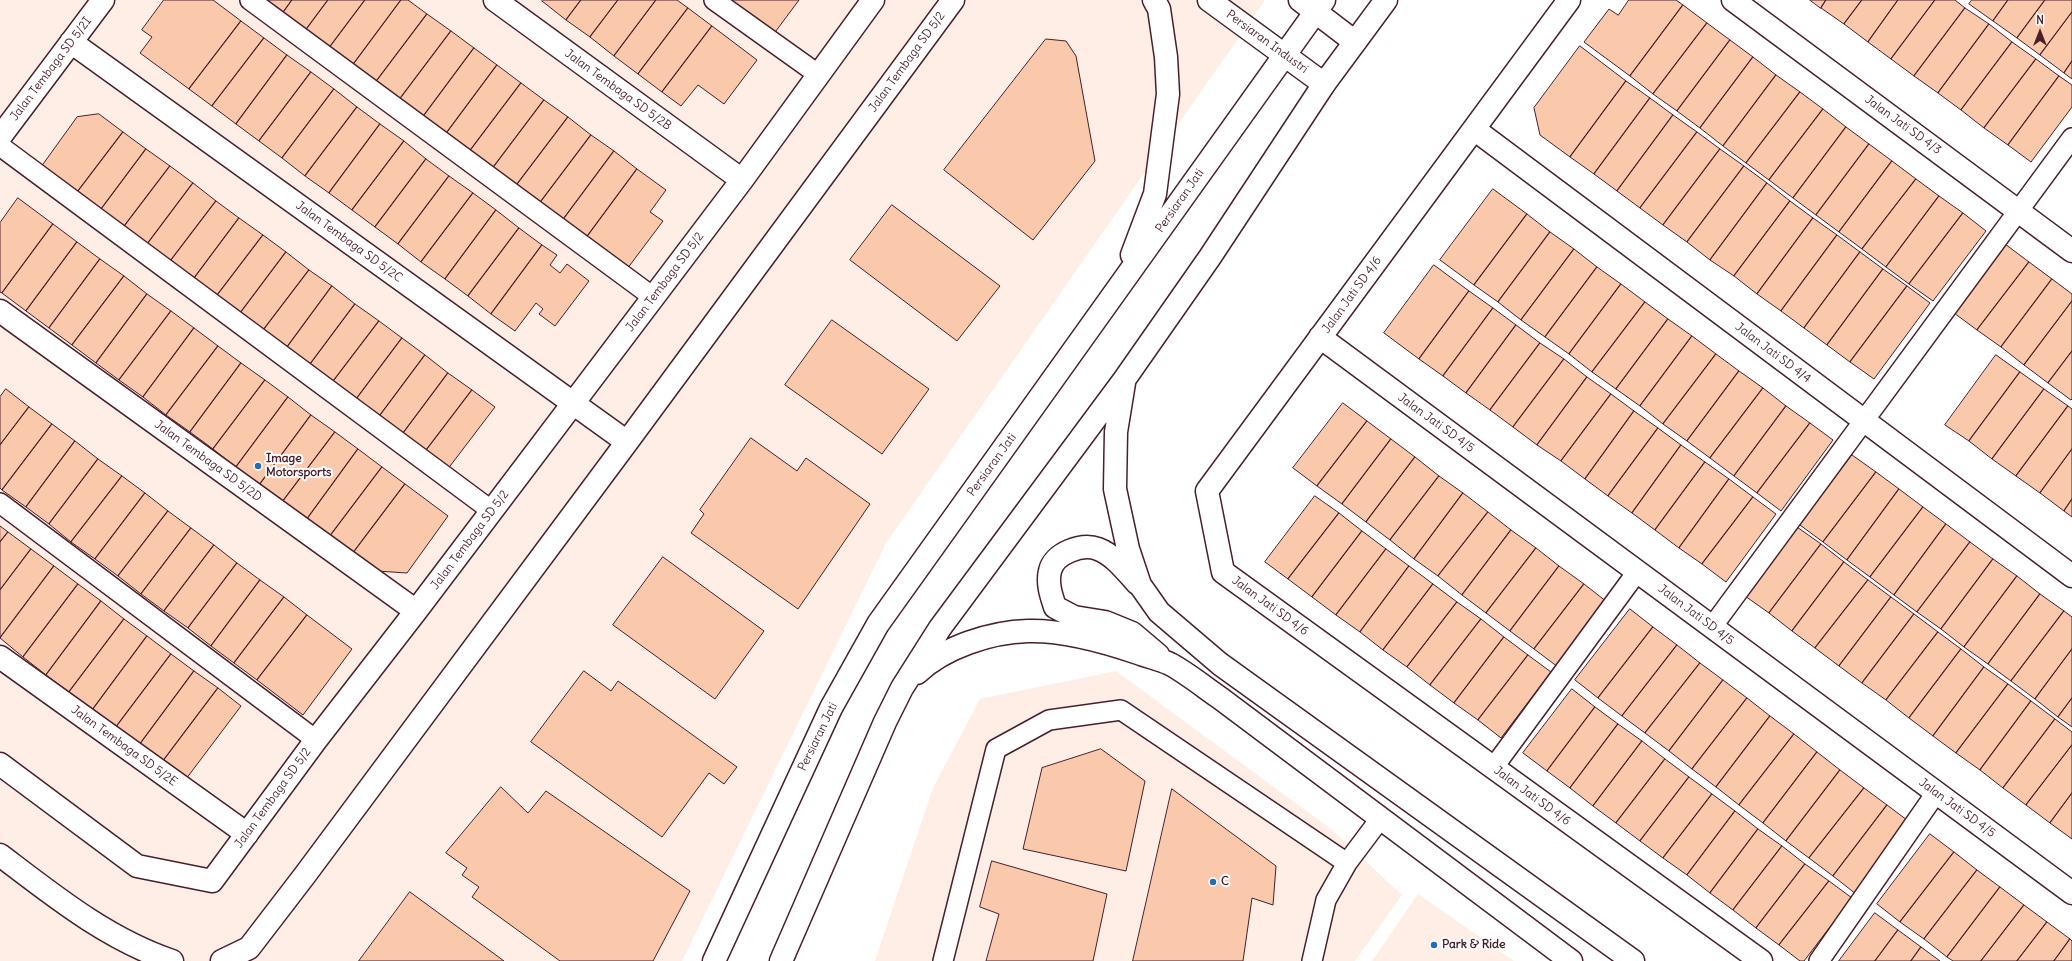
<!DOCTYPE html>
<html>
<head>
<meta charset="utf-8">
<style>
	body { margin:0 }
	#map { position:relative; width:2072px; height:961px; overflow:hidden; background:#fff; font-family:Delius,sans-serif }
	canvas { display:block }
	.north { position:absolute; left:2020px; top:12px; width:40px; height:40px; -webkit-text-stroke:3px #fff; paint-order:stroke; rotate:0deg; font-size:11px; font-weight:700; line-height:16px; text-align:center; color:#4a1f2b }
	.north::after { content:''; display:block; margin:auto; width:14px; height:18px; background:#4a1f2b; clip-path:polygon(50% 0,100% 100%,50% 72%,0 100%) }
</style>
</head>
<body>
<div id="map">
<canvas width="2072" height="961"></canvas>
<div class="north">N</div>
</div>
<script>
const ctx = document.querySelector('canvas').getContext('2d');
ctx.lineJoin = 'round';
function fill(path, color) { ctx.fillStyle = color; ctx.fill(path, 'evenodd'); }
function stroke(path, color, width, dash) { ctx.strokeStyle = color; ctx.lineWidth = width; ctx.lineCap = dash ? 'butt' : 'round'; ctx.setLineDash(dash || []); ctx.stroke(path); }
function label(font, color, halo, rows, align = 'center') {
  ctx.font = font + ' Delius,sans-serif'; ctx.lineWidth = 4; ctx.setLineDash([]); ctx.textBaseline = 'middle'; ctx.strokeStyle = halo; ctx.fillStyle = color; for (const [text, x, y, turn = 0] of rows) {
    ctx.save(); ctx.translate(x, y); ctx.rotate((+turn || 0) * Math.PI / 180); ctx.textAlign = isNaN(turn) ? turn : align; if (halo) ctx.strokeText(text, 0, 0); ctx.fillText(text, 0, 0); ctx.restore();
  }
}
fill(new Path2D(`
	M0 0H1265L886 543 682 961H0Z
	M1116 671 1331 829 1402 895 1355 961H875L933 788 980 699Z
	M1418 894 1514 961H1372Z`), '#feeee6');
const building = new Path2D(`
	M164 0H213L241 21 189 89 140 53 152 37 142 30Z
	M262 0H292L282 14Z
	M292 0H328L305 31 282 14Z
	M328 0H365L329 48 305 31Z
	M365 0H401L352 66 329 48Z
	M401 0H408L427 14 375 83 352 66Z
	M543 0H581L566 20 542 1Z
	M581 0H618L590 37 566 20Z
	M618 0H656L614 56 590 37Z
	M656 0H677L688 8 638 74 614 56Z
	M719 0H799L770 39Z
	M1629 0H1676L1683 5 1630 76 1584 42 1609 9 1618 15Z
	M1810 0H1826L1821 8Z
	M1826 0H1862L1844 24 1821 8Z
	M1862 0H1898L1868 42 1844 24Z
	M1898 0H1935L1891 59 1868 42Z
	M1935 0H1955L1965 8 1914 76 1891 59Z
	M1972 0H2008L1993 21 1969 4Z
	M2008 0H2045L2017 38 1993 21Z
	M2045 0H2072V12L2040 55 2017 38Z
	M1683 5 1707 23 1653 94 1630 76Z
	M688 8 712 26 662 92 638 74Z
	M1965 8 1989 24 1938 93 1914 76Z
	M2072 12V61L2064 73 2040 55Z
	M427 14 451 31 399 100 375 83Z
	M241 21 264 38 212 106 189 89Z
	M1707 23 1730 40 1677 111 1653 94Z
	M1989 24 2012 42 1961 110 1938 93Z
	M712 26 757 60 724 104 698 85 681 106 662 92Z
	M451 31 474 48 422 118 399 100Z
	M264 38 287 55 236 124 212 106Z
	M1046 39 1066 41 1076 56 1095 161 1033 240 944 170Z
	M1730 40 1753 57 1700 128 1677 111Z
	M2012 42 2036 59 1984 128 1961 110Z
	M1580 46 1626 81 1570 157 1540 135 1534 108Z
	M474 48 497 65 445 135 422 118Z
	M287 55 311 72 259 141 236 124Z
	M1753 57 1776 75 1723 146 1700 128Z
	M2036 59 2059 76 2008 145 1984 128Z
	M2072 61V79L2064 73Z
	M497 65 521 83 469 152 445 135Z
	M311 72 334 89 282 158 259 141Z
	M1776 75 1800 92 1746 163 1723 146Z
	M2059 76 2072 85V107L2031 162 2008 145Z
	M1626 81 1650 98 1594 174 1570 157Z
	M521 83 544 100 492 169 469 152Z
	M334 89 357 107 305 176 282 158Z
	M1800 92 1823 109 1769 180 1746 163Z
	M1650 98 1673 115 1617 191 1594 174Z
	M544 100 568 117 515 187 492 169Z
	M357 107 380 124 329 193 305 176Z
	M1823 109 1846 127 1793 198 1769 180Z
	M99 114 123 132 72 199 38 171 77 117Z
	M1673 115 1697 132 1640 208 1617 191Z
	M568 117 591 135 539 204 515 187Z
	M380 124 404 141 352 210 329 193Z
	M1846 127 1869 144 1816 215 1793 198Z
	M123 132 146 149 96 216 72 199Z
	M1697 132 1720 149 1663 225 1640 208Z
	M591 135 614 151 562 221 539 204Z
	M404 141 426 159 375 227 352 210Z
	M1869 144 1892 161 1839 232 1816 215Z
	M146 149 170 166 119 233 96 216Z
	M1720 149 1744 166 1687 242 1663 225Z
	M614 151 637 169 586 238 562 221Z
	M426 159 449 176 398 244 375 227Z
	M1892 161 1916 179 1862 249 1839 232Z
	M170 166 193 183 142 251 119 233Z
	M1744 166 1767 183 1710 260 1687 242Z
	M637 169 666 190 650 212 663 221 627 269 586 238Z
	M449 176 473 193 421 262 398 244Z
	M1916 179 1939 196 1886 267 1862 249Z
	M193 183 216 201 165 268 142 251Z
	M1767 183 1790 201 1734 276 1710 260Z
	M1493 189 1527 214 1474 285 1440 260Z
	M473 193 496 210 445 279 421 262Z
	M1939 196 1963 213 1909 284 1886 267Z
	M18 198 53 224 2 293 0 292V223Z
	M216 201 239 218 189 285 165 268Z
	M1790 201 1813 218 1757 294 1734 276Z
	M892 205 1000 286 957 341 850 260Z
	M496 210 519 228 468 296 445 279Z
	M1963 213 1986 231 1933 301 1909 284Z
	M1527 214 1550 232 1498 302 1474 285Z
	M239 218 263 235 212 302 189 285Z
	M1813 218 1837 235 1781 311 1757 294Z
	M53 224 77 242 26 311 2 293Z
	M519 228 542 245 491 314 468 296Z
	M1550 232 1574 249 1521 320 1498 302Z
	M263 235 286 252 235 320 212 302Z
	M1837 235 1860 252 1804 328 1781 311Z
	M77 242 100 259 49 328 26 311Z
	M2005 244 2029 262 1977 330 1954 313Z
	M542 245 557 255 550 265 560 273 567 264 589 281 555 326 539 314 543 309 536 303 515 331 491 314Z
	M1574 249 1597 267 1545 337 1521 320Z
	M286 252 309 270 258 337 235 320Z
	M1860 252 1883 269 1827 345 1804 328Z
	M100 259 124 276 72 345 49 328Z
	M2029 262 2052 279 2001 347 1977 330Z
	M1434 265 1469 291 1419 359 1384 333Z
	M1597 267 1621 284 1569 354 1545 337Z
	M1883 269 1907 286 1850 362 1827 345Z
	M309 270 332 286 282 354 258 337Z
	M124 276 147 294 96 363 72 345Z
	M2052 279 2072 294V301L2024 365 2001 347Z
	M1621 284 1645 302 1592 372 1569 354Z
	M332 286 355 304 305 371 282 354Z
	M1907 286 1930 303 1874 379 1850 362Z
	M1469 291 1493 308 1443 376 1419 359Z
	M147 294 171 311 119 380 96 363Z
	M2072 301V351L2048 383 2024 365Z
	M1645 302 1668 319 1616 389 1592 372Z
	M355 304 379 321 328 388 305 371Z
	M1493 308 1516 325 1466 393 1443 376Z
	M171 311 194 328 143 397 119 380Z
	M1668 319 1692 336 1640 406 1616 389Z
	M832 320 929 389 882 454 785 385Z
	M379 321 402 338 351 406 328 388Z
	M1516 325 1540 343 1490 410 1466 393Z
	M194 328 218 346 166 415 143 397Z
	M1692 336 1716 354 1663 424 1640 406Z
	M402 338 425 355 375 422 351 406Z
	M1540 343 1564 359 1513 427 1490 410Z
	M218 346 241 363 190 432 166 415Z
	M2072 351V399L2071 400 2048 383Z
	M1716 354 1739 371 1687 441 1663 424Z
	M425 355 448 373 398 440 375 422Z
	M1996 355 2020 372 1969 441 1945 425Z
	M1564 359 1587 377 1537 445 1513 427Z
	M241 363 265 380 213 449 190 432Z
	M1739 371 1763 388 1710 458 1687 441Z
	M2020 372 2044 389 1992 459 1969 441Z
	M448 373 472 390 421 457 398 440Z
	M1587 377 1611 394 1561 461 1537 445Z
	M265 380 288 397 236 467 213 449Z
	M1763 388 1786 406 1734 476 1710 458Z
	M6 389 29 407 0 445V397Z
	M2044 389 2068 406 2016 476 1992 459Z
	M472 390 495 407 444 474 421 457Z
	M1611 394 1634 411 1585 479 1561 461Z
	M288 397 311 415 260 484 236 467Z
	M1343 403 1367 421 1317 486 1293 468Z
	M1786 406 1810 423 1757 493 1734 476Z
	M2068 406 2072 409V449L2040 493 2016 476Z
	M29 407 52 424 2 490 0 488V445Z
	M1634 411 1658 428 1608 496 1585 479Z
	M311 415 335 432 283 501 260 484Z
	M1367 421 1391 439 1342 504 1317 486Z
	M1810 423 1833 440 1781 511 1757 493Z
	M52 424 75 441 26 507 2 490Z
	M1658 428 1681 445 1632 513 1608 496Z
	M335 432 358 449 307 519 283 501Z
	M751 438 797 471 806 458 870 504 798 609 691 533 704 514 700 510Z
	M1391 439 1415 457 1366 522 1342 504Z
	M75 441 98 459 49 524 26 507Z
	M1681 445 1705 462 1655 530 1632 513Z
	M358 449 382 467 330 536 307 519Z
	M2072 449V499L2064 511 2040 493Z
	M1852 455 1876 472 1823 542 1800 525Z
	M1415 457 1439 476 1390 540 1366 522Z
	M98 459 122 476 71 542 49 524Z
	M1705 462 1729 479 1679 548 1655 530Z
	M382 467 405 484 353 553 330 536Z
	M1876 472 1899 489 1847 560 1823 542Z
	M122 476 145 493 95 559 71 542Z
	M1439 476 1463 493 1414 559 1390 540Z
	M1729 479 1753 497 1702 564 1679 548Z
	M405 484 448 516 407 573 377 571 353 553Z
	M1899 489 1923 507 1870 577 1847 560Z
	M145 493 168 511 118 576 95 559Z
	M1463 493 1488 512 1438 576 1414 559Z
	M1315 496 1339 513 1288 579 1265 562Z
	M1753 497 1776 514 1726 582 1702 564Z
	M2072 499V517L2064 511Z
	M1923 507 1946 524 1894 595 1870 577Z
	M168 511 191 528 141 594 118 576Z
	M1488 512 1511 530 1462 595 1438 576Z
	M1339 513 1362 531 1312 597 1288 579Z
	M1946 524 1970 542 1917 612 1894 595Z
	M0 526 8 532 0 542Z
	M1797 527 1821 544 1769 613 1745 596Z
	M191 528 214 545 164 611 141 594Z
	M1511 530 1536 548 1486 613 1462 595Z
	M1362 531 1386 549 1336 615 1312 597Z
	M8 532 31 549 0 590V542Z
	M1970 542 1993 559 1941 629 1917 612Z
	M1821 544 1844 562 1792 631 1769 613Z
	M214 545 237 563 188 628 164 611Z
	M1536 548 1559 566 1510 631 1486 613Z
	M31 549 54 566 0 638V590Z
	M1386 549 1409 566 1360 632 1336 615Z
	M663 557 764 631 715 699 613 625Z
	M1993 559 2017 576 1964 647 1941 629Z
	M1844 562 1868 580 1815 648 1792 631Z
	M237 563 260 580 211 646 188 628Z
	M54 566 78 584 23 657 0 638Z
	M1409 566 1433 584 1383 650 1360 632Z
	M1559 566 1584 584 1534 649 1510 631Z
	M2017 576 2040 594 1988 664 1964 647Z
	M260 580 284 597 234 663 211 646Z
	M1868 580 1891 597 1839 666 1815 648Z
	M78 584 101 601 46 675 23 657Z
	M1433 584 1457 602 1407 667 1383 650Z
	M1584 584 1607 602 1558 667 1534 649Z
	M2040 594 2064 611 2011 681 1988 664Z
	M284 597 307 615 257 680 234 663Z
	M1891 597 1914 614 1862 683 1839 666Z
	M101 601 124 619 69 692 46 675Z
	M1457 602 1481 619 1430 685 1407 667Z
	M1630 609 1653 627 1598 698 1575 680Z
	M2064 611 2072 617V649L2035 699 2011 681Z
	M1914 614 1938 632 1886 700 1862 683Z
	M307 615 352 649 303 715 257 680Z
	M124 619 147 636 93 709 69 692Z
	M1481 619 1504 637 1454 703 1430 685Z
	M1653 627 1677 645 1622 716 1598 698Z
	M1938 632 1961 649 1909 718 1886 700Z
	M147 636 171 654 116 727 93 709Z
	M1504 637 1528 655 1478 720 1454 703Z
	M1677 645 1700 663 1645 733 1622 716Z
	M1961 649 1984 667 1933 736 1909 718Z
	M2072 649V698L2058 717 2035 699Z
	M171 654 194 671 140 744 116 727Z
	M1528 655 1551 672 1501 738 1478 720Z
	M1700 663 1723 680 1669 751 1645 733Z
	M1984 667 2008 684 1956 753 1933 736Z
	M194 671 218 688 163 761 140 744Z
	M584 671 611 691 618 681 737 767 724 784 709 773 662 837 531 742Z
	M1723 680 1747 698 1692 769 1669 751Z
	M2008 684 2031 701 1980 770 1956 753Z
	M218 688 241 706 186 779 163 761Z
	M1572 689 1595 707 1547 771 1523 753Z
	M1747 698 1770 716 1716 787 1692 769Z
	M2072 698V727L2058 717Z
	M2031 701 2055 719 2003 788 1980 770Z
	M1595 707 1618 724 1570 788 1547 771Z
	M1770 716 1794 734 1739 805 1716 787Z
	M2055 719 2072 732V745L2026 805 2003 788Z
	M1618 724 1642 741 1593 806 1570 788Z
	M1794 734 1817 752 1763 823 1739 805Z
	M1642 741 1665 759 1616 823 1593 806Z
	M2072 745V793L2050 823 2026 805Z
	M1101 749 1145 781 1126 871 1023 849 1042 768Z
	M1817 752 1840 770 1786 841 1763 823Z
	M1665 759 1689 777 1640 841 1616 823Z
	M1840 770 1864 788 1809 858 1786 841Z
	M1689 777 1712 794 1663 858 1640 841Z
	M501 787 528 813 546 791 690 891 653 961H560L472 897 479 887 462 875 467 868 446 853Z
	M1864 788 1887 805 1833 876 1809 858Z
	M1172 789 1276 866 1273 905 1252 898 1243 961H1133Z
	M2072 793V839L2050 823Z
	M1712 794 1735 811 1687 875 1663 858Z
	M1887 805 1911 823 1856 894 1833 876Z
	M1735 811 1758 829 1710 893 1687 875Z
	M1758 829 1782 846 1733 910 1710 893Z
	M1930 834 1954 852 1900 922 1877 904Z
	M1782 846 1805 864 1756 928 1733 910Z
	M1954 852 1977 870 1924 939 1900 922Z
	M992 861 1107 894 1093 961H986L999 914 980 907Z
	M1805 864 1829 881 1779 945 1756 928Z
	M1977 870 2000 887 1947 957 1924 939Z
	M1829 881 1852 898 1804 961H1800L1779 945Z
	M2000 887 2024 905 1981 961H1953L1947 957Z
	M410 892 504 961H359Z
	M2024 905 2047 922 2017 961H1981Z
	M1875 913 1898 930 1875 961H1839Z
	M2047 922 2070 939 2054 961H2017Z
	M1898 930 1921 947 1911 961H1875Z
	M2070 939 2072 941V961H2054Z
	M1921 947 1940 961H1911Z`);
fill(building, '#fac8aa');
stroke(building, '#4a1f2b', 1);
const service = new Path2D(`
	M250 0 653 297
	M714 0 819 75
	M0 146 492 511
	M0 503 316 740
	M1712 627 2072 138
	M1493 768 1637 572
	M943 961 996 749 1049 720 1121 710 1347 863
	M1312 961 1326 900 1347 863 1380 819
	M1819 961 1936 793`);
const minor = new Path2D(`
	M495 0 742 180
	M1569 0 1207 491 1223 572 1761 961
	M1733 0 2072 251
	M71 42 627 442
	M1474 129 2072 576
	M0 137 103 0
	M0 311 416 611
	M1320 337 2072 893
	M0 657 247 834
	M0 764 137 866 212 881 316 740 416 611 742 180 873 0
	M0 855C54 896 107 939 172 961
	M222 961 249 948 305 875 627 442 953 0`);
const tertiary = new Path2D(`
	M1209 0 1324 84
	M1300 0 1355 42`);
const secondary = new Path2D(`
	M1132 255 1155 194 1168 94 1166 57 1159 9 1154 0
	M1124 383 1116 432 1115 489 1128 549 1140 585 1159 612 1220 664 1633 961
	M1137 583C1126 571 1114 555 1098 549 1082 543 1054 553 1050 571 1047 583 1051 595 1055 607L1074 617 1105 622 1132 633 1158 655
	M917 673C944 647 991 632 1028 631 1063 630 1106 642 1138 653 1148 657 1160 659 1170 664 1187 673 1204 687 1220 698L1571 961
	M714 961 831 708 878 624 1324 0
	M781 961 885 722 902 688 940 628 1124 380 1210 257 1324 84 1386 0`);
stroke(service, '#4a1f2b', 22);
stroke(minor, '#4a1f2b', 25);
stroke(tertiary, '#4a1f2b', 25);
stroke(secondary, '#4a1f2b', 25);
stroke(service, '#fff', 19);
stroke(minor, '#fff', 22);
stroke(tertiary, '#fff', 22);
stroke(secondary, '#fff', 22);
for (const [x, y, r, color] of [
	[258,466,4,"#1f6fb2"],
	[1213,882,4,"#1f6fb2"],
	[1434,945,4,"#1f6fb2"]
]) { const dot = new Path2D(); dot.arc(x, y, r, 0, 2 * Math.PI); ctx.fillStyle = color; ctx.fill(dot); stroke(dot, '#fff', 1.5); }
label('12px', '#4a1f2b', '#fff', [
	["Persiaran Industri",1267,42,36],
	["Jalan Tembaga SD 5/2",907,62,-54],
	["Jalan Tembaga SD 5/2I",51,69,-53],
	["Jalan Tembaga SD 5/2B",618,90,36],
	["Jalan Jati SD 4/3",1903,125,36],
	["Persiaran Jati",1180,201,-55],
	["Jalan Tembaga SD 5/2C",349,242,36],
	["Jalan Tembaga SD 5/2",665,282,-53],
	["Jalan Jati SD 4/6",1352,295,-54],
	["Jalan Jati SD 4/4",1773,353,37],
	["Jalan Jati SD 4/5",1436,423,36],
	["Jalan Tembaga SD 5/2D",208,461,36],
	["Persiaran Jati",992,465,-54],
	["Jalan Tembaga SD 5/2",470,540,-53],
	["Jalan Jati SD 4/6",1270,606,36],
	["Jalan Jati SD 4/5",1696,615,37],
	["Persiaran Jati",818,737,-64],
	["Jalan Tembaga SD 5/2E",124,746,36],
	["Jalan Jati SD 4/6",1532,796,36],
	["Jalan Tembaga SD 5/2",273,798,-54],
	["Jalan Jati SD 4/5",1957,808,36]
]);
label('bold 12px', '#4a1f2b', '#fff', [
	["Image",266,459],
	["Motorsports",266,473],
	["C",1221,882],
	["Park & Ride",1442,945]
], 'left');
</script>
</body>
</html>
